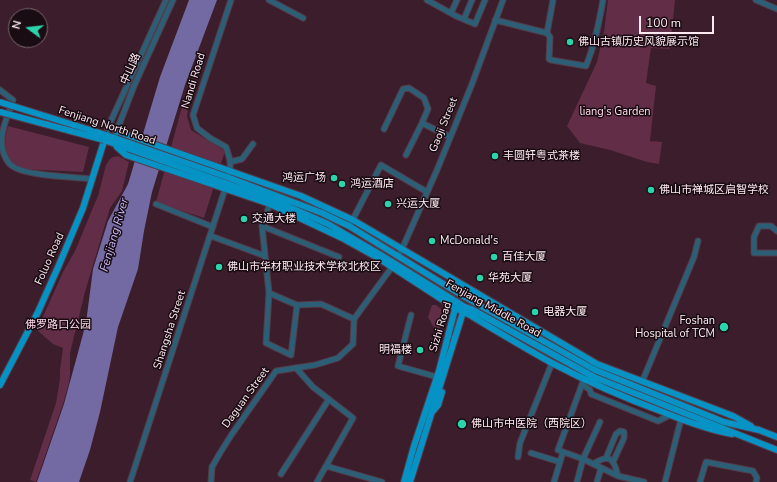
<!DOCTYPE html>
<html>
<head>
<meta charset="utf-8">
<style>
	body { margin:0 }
	#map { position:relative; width:777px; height:482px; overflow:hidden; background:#3b1d2b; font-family:"Nunito Sans",sans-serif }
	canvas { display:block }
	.north { position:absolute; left:8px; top:8px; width:40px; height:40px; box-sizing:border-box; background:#190c12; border:1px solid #75646b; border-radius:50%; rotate:285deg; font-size:11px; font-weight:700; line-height:16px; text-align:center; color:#fee9f1 }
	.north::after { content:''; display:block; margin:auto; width:14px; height:18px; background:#2ad5ac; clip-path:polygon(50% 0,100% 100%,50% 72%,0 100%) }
	.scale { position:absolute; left:639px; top:16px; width:75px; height:18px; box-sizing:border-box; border:2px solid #fee9f1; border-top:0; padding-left:5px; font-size:12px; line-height:14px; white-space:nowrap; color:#fee9f1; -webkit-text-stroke:3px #190c12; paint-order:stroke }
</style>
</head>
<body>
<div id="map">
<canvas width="777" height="482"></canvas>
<div class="north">N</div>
<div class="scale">100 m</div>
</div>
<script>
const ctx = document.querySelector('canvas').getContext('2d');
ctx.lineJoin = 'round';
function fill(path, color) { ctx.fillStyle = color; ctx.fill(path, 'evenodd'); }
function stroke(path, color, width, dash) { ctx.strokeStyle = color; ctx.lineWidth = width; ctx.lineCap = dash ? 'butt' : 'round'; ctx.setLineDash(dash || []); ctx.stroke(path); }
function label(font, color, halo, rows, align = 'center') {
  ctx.font = font + ' "Nunito Sans","Noto Sans SC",sans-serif'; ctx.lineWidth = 3; ctx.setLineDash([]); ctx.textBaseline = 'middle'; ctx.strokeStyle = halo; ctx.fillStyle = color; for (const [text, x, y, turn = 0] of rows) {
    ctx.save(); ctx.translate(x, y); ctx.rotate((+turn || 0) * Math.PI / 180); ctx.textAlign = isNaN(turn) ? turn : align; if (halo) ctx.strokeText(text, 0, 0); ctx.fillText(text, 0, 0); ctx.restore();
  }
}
fill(new Path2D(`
	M608 0H675L670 49 651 48 646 83 656 86 650 141 662 142 659 164 647 162 610 150 580 143 567 126 597 62 604 32Z
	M182 107 188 108 187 116 191 130 225 151 204 218 156 202Z
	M8 126 89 147 83 172 20 169C17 167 14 165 12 163 2 153 5 138 8 126Z
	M118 156 129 162 122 191 110 208 85 292 70 353V374L69 383 63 404 36 482 30 480 56 403 60 379V370L63 348 53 344 37 330 63 272 75 251 92 210 98 196 106 165 109 160 113 157Z
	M432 305H436L441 309 442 319 438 335 428 317Z`), '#622d47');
fill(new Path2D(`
	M189 0H217L185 85 152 192 144 231 138 269 118 327 100 412 90 450 79 482H37L64 404 86 323 93 269 108 221 128 184 160 77Z`), '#746aa3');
const minor = new Path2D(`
	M269 0 303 18
	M427 0 456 16 475 24 485 0
	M756 0 777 9
	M451 13 457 0
	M464 19 472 0
	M495 20 547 33 550 37 549 59 551 60 586 66C595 44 599 23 603 0
	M547 33 553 0
	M0 90 13 100C9 113 0 131 2 145 2 151 6 161 11 165 23 176 74 177 92 179
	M384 129 403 89 409 88 424 98 428 109 422 123 450 137
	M106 135 110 123 166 0
	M111 139 114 138 134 86 173 0
	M406 155 422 123
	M230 162 242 159 253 144
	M229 173C232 164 229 156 226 147L210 138 197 128 193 115 231 0
	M156 204 213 227
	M351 223 381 165 427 192
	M262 226 339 257
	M777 231 771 226H759L754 237V253H777
	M211 236 265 256
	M398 256 402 249 437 170 472 84 503 0
	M269 293 297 305 291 355 266 343 269 293 262 226 270 204
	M297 305 321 304 354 319
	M411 315 398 366 437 377
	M296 368 313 387 353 418 317 482
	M584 379 558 450 583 459 618 476 644 482
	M642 382 694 257 698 241
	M582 384 590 390 591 394 658 421 670 415
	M531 453 560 462
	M518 457 520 443 552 363
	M606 458 616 434 620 431 624 432V438L613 462
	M593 464C610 453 614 459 618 476
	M326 466 382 482
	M281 474 329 399
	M130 482 226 186
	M211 482 212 467 220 453 232 434 276 371 315 365 338 358 353 344 354 319 392 267
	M554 482 563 452
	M577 482 583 459 600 422
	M597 482 601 468
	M665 482 681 419
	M700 482 706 462 753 471 757 478 756 482`);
const major = new Path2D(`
	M116 131 301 196 353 220 597 364 733 416 751 426
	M104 140 273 200 328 224 381 255 465 307 471 309 594 377 777 450
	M117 147 126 155 270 204 342 238 378 258 455 308 468 314C495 330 523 347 552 363 588 382 625 398 663 412 685 421 709 430 732 434
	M0 385 38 312 59 265 83 208 106 135 227 177 322 213 349 226 463 296 595 370 724 422 759 430 777 437
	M433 411 438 405 442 392
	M404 482 414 446 439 371 456 305
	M410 482 464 309`);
stroke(minor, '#563a47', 7);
stroke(major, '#563a47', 8);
stroke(minor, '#2c5e76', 5);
stroke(major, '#0592c4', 6);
const majorBridge = new Path2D(`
	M0 102 106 135
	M0 112 104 140`);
stroke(majorBridge, '#563a47', 8, []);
stroke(majorBridge, '#0592c4', 6);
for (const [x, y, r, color] of [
	[570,42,4,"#2ad5ac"],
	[495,156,4,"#2ad5ac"],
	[334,178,4,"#2ad5ac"],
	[342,184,4,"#2ad5ac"],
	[651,190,4,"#2ad5ac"],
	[388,204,4,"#2ad5ac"],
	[244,219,4,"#2ad5ac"],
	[432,241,4,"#2ad5ac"],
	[494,257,4,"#2ad5ac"],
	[219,267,4,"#2ad5ac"],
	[480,278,4,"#2ad5ac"],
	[535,312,4,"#2ad5ac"],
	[724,327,5,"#2ad5ac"],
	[420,350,4,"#2ad5ac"],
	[462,424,5,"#2ad5ac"]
]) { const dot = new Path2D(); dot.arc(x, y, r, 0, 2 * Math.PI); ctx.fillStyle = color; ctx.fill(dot); stroke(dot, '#190c12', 1.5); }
label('11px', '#fee9f1', '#190c12', [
	["佛山古镇历史风貌展示馆",578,42],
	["丰圆轩粤式茶楼",503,156],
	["鸿运广场",326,178,"right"],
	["鸿运酒店",350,184],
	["佛山市禅城区启智学校",659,190],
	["兴运大厦",396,204],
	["交通大楼",252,219],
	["McDonald's",440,241],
	["百佳大厦",502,257],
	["佛山市华材职业技术学校北校区",227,267],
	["华苑大厦",488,278],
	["电器大厦",543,312],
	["Foshan",715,321,"right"],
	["Hospital of TCM",715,334,"right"],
	["明福楼",412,350,"right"],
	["佛山市中医院（西院区）",471,424]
], 'left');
label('11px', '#fee9f1', '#190c12', [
	["中山路",131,69,-66],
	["Nandi Road",194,81,-73],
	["Gaoji Street",444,125,-68],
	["Fenjiang North Road",107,126,18],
	["Foluo Road",50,259,-66],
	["Fenjiang Middle Road",493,309,29],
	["Sizhi Road",441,327,-73],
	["Shangsha Street",170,330,-72],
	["Daguan Street",246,398,-54]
]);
label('11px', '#fed8e8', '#190c12', [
	["liang's Garden",615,112],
	["佛罗路口公园",58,325]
]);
label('italic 12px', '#c5bafd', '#190c12', [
	["Fenjiang River",115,235,-74]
]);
</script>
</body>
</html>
